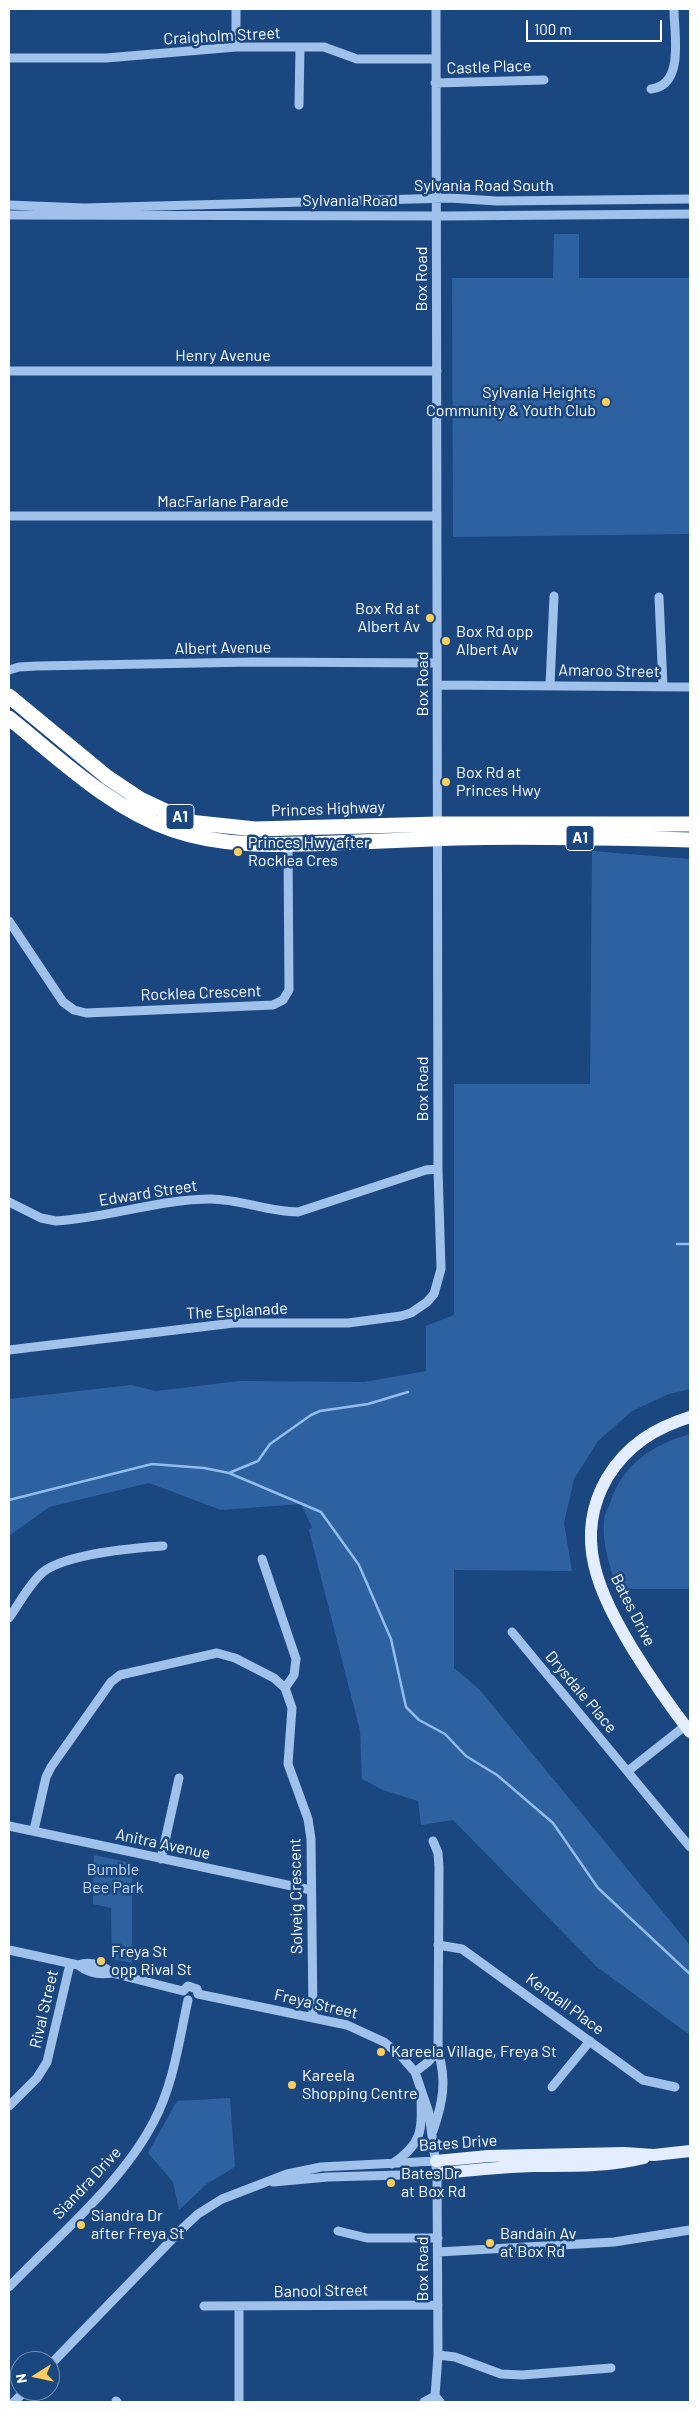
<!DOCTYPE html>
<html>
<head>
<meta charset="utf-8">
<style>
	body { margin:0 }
	#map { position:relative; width:699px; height:2411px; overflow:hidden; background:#1b4781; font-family:Barlow,sans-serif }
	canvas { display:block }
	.frame { position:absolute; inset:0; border:10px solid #fff; pointer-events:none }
	.north { position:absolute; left:10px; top:2351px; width:50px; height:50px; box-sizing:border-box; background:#1b4781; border:1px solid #7691b3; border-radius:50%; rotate:260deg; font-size:14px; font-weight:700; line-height:20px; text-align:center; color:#fff }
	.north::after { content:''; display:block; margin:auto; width:18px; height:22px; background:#fcce5b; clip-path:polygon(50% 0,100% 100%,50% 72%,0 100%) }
	.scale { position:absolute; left:526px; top:20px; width:136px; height:22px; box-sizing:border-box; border:2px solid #fff; border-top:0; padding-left:6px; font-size:15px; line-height:18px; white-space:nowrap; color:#fff; -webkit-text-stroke:4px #1b4781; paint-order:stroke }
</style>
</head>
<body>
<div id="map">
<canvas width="699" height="2411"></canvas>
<div class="frame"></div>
<div class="north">N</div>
<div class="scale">100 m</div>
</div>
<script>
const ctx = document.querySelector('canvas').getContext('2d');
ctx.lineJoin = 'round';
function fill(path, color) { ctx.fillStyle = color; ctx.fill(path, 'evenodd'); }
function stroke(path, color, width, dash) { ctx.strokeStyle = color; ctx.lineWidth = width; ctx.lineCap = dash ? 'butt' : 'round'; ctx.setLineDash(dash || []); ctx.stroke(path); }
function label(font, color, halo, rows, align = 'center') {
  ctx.font = font + ' Barlow,sans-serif'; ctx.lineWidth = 5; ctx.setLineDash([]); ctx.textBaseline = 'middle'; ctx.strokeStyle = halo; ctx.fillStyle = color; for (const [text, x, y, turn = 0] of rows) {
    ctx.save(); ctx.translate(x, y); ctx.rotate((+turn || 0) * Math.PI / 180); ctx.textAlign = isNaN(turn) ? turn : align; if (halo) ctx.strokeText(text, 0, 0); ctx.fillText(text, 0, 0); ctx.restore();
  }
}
fill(new Path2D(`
	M554 234H579V278H690V534L453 537 452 278H553Z
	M592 851 690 859V1389L669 1394 632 1411 598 1441 574 1479 564 1523 572 1571 454 1570V1668L479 1689 690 1945V2035L597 1967 453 1820 421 1825 418 1801 383 1790 362 1779 360 1731 309 1530 312 1527 301 1504 221 1510 149 1483 49 1507 9 1536V1399L131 1385 156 1391 239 1381 364 1382 426 1371V1326L454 1315V1084H590Z
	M690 1434V1589H617C610 1567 602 1544 604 1521 604 1515 608 1509 610 1503 623 1464 652 1445 690 1434Z
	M94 1855 132 1863V1963L112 1959 111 1908 93 1904Z
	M230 2098 235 2167 208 2183 179 2210 173 2182 148 2153 177 2101Z`), '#2e61a0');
stroke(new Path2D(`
	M677 1244H690
	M229 1473 258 1461 270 1444 311 1415 320 1411 368 1404 408 1392
	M9 1500 152 1464 204 1468 229 1473 321 1512 359 1565 391 1639 406 1707 419 1720 445 1734 466 1756 497 1775 553 1823 598 1888 690 1974`), '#92bcec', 2.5);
stroke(new Path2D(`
	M236 9V47
	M9 58H106L236 47H324L357 59H435
	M435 83 544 80
	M651 89C685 85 674 34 674 9
	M299 105 300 47
	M9 205 84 208 450 198 497 201 690 199
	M9 215 443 216 690 214
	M9 371H437
	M9 516H437
	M659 597 663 686
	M9 670 19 667 37 666 253 662 437 663
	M438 685 690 687
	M550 685 554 596
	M9 921 63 1002 74 1010 86 1013 273 1005 283 1000 289 990 288 845
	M9 1202 41 1218 56 1221C108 1218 159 1199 211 1199 240 1199 268 1212 298 1212L426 1170 438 1169
	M9 1350 234 1323H348L401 1316 411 1313 427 1302 434 1294 441 1269 438 1169 436 9
	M262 1559 296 1659 294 1675 285 1688
	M9 1618C19 1604 29 1584 43 1572 66 1554 133 1548 163 1546
	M512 1632 690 1847
	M628 1771 685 1726
	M9 1826 311 1890
	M34 1830 46 1777 51 1767 111 1682 120 1675 217 1653 235 1658 274 1678 285 1688 292 1708 288 1764 308 1819 311 1839 313 2017
	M433 1841 438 1853 439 1867 438 2051C447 2081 443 2102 433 2131
	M161 1859 179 1778
	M438 1945 462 1949 643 2080 675 2087
	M9 1950 78 1965C88 1973 100 1975 112 1973L183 1991
	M78 1965C90 1961 102 1965 112 1973
	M183 1991 188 1986 197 1989 198 1994
	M198 1994 347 2025 384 2042 401 2056 415 2072 429 2113 437 2174 438 2355 435 2396 440 2402
	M415 2072 428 2062 438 2051
	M552 2087 590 2041
	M9 2106 37 2078 47 2062 70 1964
	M392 2164C422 2144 422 2132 421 2097
	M273 2182 328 2177 437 2174
	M338 2231 367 2238H438
	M438 2252 614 2242 690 2230
	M9 2287C57 2237 123 2182 154 2121 174 2083 179 2040 188 2000
	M204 2306 438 2305
	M438 2355 455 2357 501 2374 522 2375 611 2368
	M50 2365 184 2227 198 2214 222 2199 287 2174 321 2167 436 2161
	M116 2401 117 2402
	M14 2402 25 2391
	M239 2402V2307
	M424 2402 435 2396`), '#9fc1ea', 9);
stroke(new Path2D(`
	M690 1417C655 1428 627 1445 607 1478 572 1539 600 1594 632 1648 650 1677 669 1705 690 1732
	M436 2161 488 2156 624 2153 654 2155 690 2151
	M437 2174C469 2170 501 2167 533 2166 571 2166 608 2167 644 2158`), '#e3edfe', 12);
stroke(new Path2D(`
	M9 696 107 777 140 799 189 822 255 829 438 824H690
	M9 718C60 759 110 808 173 830 225 848 281 845 335 843 375 841 415 840 456 838 534 836 612 838 690 840`), '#fff', 15);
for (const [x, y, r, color] of [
	[606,402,5,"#fcce5b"],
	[430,618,5,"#fcce5b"],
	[446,641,5,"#fcce5b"],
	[446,782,5,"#fcce5b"],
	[238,852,5,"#fcce5b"],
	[101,1961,5,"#fcce5b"],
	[381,2052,5,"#fcce5b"],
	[292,2085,5,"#fcce5b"],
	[391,2183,5,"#fcce5b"],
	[81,2225,5,"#fcce5b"],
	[490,2243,5,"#fcce5b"]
]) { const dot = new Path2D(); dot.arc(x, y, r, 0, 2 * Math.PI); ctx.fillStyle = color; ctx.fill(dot); stroke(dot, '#1b4781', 2); }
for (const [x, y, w] of [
	[180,817,28],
	[580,838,28]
]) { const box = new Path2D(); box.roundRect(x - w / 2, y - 12.5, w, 25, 4); ctx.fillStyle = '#1b4781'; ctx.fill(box); stroke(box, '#fff', 1); }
label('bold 15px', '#fff', null, [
	["A1",180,817],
	["A1",580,838]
]);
label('16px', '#fff', '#1b4781', [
	["Craigholm Street",222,36,-3],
	["Castle Place",489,67,-2],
	["Sylvania Road South",484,186],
	["Sylvania Road",350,201],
	["Box Road",422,279,-90],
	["Henry Avenue",223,356],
	["MacFarlane Parade",223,502],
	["Albert Avenue",223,648,-1],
	["Amaroo Street",609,671,1],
	["Box Road",423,684,-90],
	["Princes Highway",328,809,-2],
	["Rocklea Crescent",201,993,-2],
	["Box Road",423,1089,-90],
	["Edward Street",148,1193,-9],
	["The Esplanade",237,1311,-3],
	["Bates Drive",633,1610,63],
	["Drysdale Place",581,1692,50],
	["Anitra Avenue",163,1844,12],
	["Solveig Crescent",296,1896,-91],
	["Freya Street",316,2004,13],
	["Kendall Place",565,2004,36],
	["Rival Street",44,2009,-77],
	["Bates Drive",458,2143,-4],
	["Siandra Drive",87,2183,-47],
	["Box Road",423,2269,-90],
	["Banool Street",321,2291,-1]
]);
label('16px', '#fff', '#1b4781', [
	["Sylvania Heights",596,393,"right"],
	["Community & Youth Club",596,411,"right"],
	["Box Rd at",420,609,"right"],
	["Albert Av",420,627,"right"],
	["Box Rd opp",456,632],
	["Albert Av",456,650],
	["Box Rd at",456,773],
	["Princes Hwy",456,791],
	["Princes Hwy after",248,843],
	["Rocklea Cres",248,861],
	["Freya St",111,1952],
	["opp Rival St",111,1970],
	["Kareela Village, Freya St",391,2052],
	["Kareela",302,2076],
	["Shopping Centre",302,2094],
	["Bates Dr",401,2174],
	["at Box Rd",401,2192],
	["Siandra Dr",91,2216],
	["after Freya St",91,2234],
	["Bandain Av",500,2234],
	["at Box Rd",500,2252]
], 'left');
label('16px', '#c3dbf8', '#1b4781', [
	["Bumble",113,1870],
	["Bee Park",113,1888]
]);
</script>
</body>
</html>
